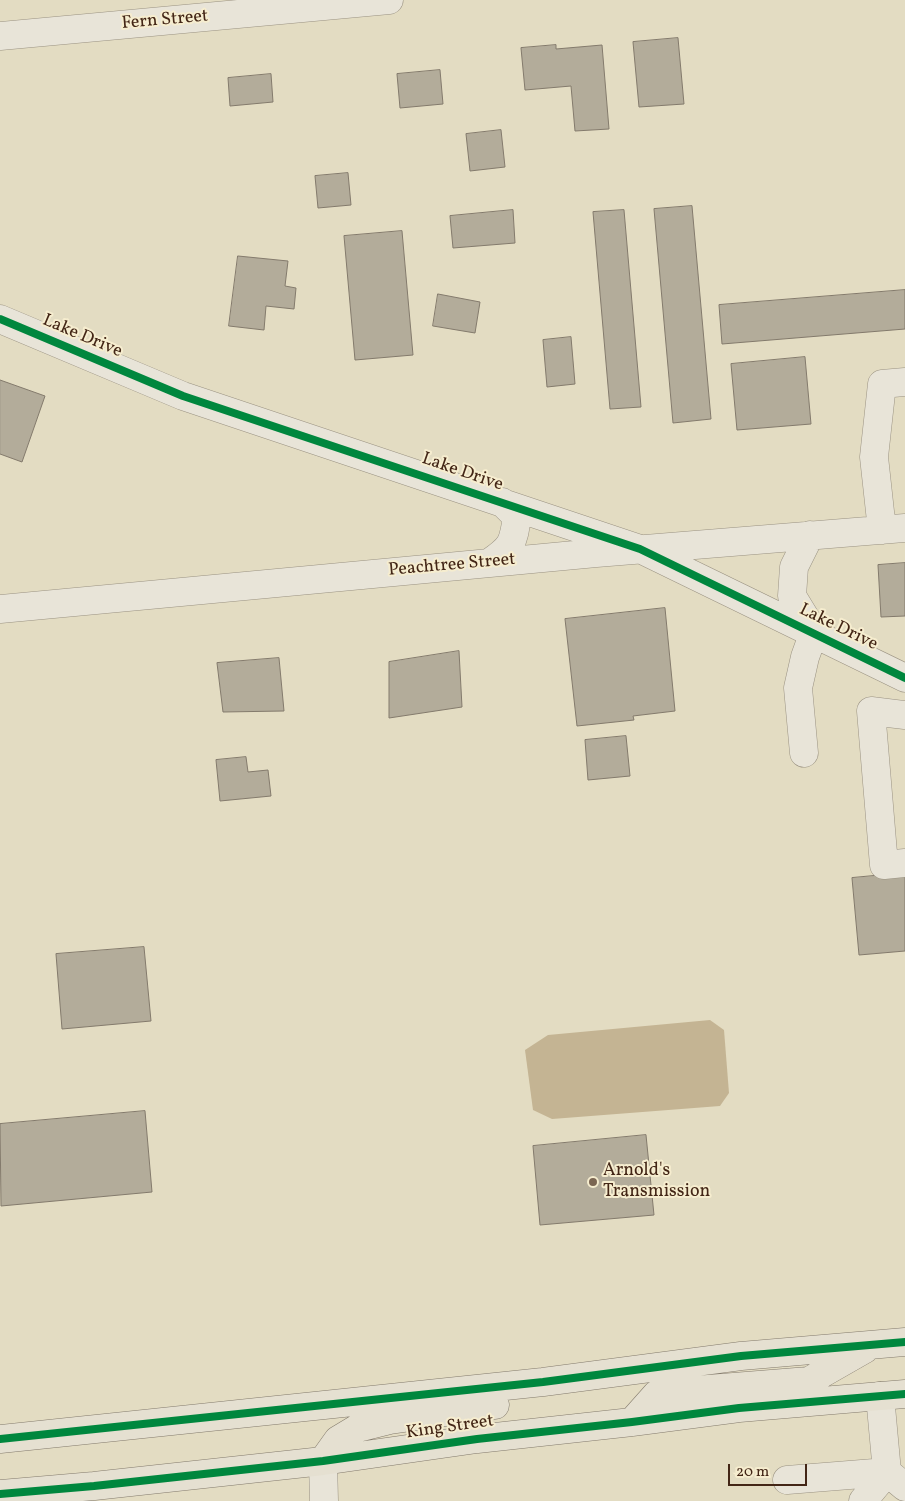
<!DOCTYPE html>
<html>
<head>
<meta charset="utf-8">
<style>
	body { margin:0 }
	#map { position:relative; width:905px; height:1501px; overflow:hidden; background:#e3dcc2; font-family:Vollkorn,serif }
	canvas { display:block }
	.scale { position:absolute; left:728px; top:1464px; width:79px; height:22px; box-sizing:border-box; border:2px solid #432616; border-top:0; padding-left:6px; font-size:15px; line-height:18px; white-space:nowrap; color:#432616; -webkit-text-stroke:4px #f6edcf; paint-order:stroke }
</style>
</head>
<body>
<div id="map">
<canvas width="905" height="1501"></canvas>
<div class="scale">20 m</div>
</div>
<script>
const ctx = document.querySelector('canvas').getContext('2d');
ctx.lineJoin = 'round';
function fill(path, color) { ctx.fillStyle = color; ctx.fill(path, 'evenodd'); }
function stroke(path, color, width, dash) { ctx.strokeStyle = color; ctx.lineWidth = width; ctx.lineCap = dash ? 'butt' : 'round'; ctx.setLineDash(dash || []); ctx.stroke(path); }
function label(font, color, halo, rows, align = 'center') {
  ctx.font = font + ' Vollkorn,serif'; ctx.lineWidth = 4; ctx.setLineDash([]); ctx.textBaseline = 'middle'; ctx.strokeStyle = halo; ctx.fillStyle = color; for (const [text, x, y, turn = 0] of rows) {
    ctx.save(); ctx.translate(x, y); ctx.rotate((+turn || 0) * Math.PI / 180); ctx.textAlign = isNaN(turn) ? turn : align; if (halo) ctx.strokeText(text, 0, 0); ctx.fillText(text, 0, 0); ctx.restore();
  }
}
fill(new Path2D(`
	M710 1020 724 1030 729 1093 720 1106 552 1119 533 1110 525 1050 548 1035Z`), '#c4b493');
const building = new Path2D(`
	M678 38 684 104 639 107 633 42Z
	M556 45V49L602 45 609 129 575 131 571 86 525 90 521 48Z
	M440 70 443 104 400 108 397 74Z
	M271 74 273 102 230 106 228 78Z
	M501 130 505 167 470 171 466 134Z
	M348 173 351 205 318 208 315 176Z
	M692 206 711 419 673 423 654 209Z
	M513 210 515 243 453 248 450 216Z
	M624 210 641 407 610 409 593 212Z
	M402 231 413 355 355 360 344 236Z
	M238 256 288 261 285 286 296 288 294 309 266 306 264 330 229 326Z
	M905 290V329L722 344 719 305Z
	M438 294 480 302 475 333 433 326Z
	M571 337 575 384 547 387 543 340Z
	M805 357 811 424 737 430 731 364Z
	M0 380 45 396 22 462 0 454Z
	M905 563V616L881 617 878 565Z
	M665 608 675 711 633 716 634 720 577 726 565 619Z
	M459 651 462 707 389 718V662Z
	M279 658 284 711 223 712 217 663Z
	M626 736 630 776 588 780 585 740Z
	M246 757 248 772 268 770 271 796 220 801 216 760Z
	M905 873V951L859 955 852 878Z
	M144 947 151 1021 62 1029 56 954Z
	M145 1111 152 1192 1 1206 0 1124Z
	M646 1135 654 1215 540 1225 533 1146Z`);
fill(building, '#b3ac9a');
stroke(building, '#837a6c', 1);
const minor = new Path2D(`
	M0 36 389 0
	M0 319 183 396 640 549 905 678
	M882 530 874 457 882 384 905 382
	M489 563C512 547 513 544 517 517L502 502
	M0 609 596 553 905 528
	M905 715 871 711 884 865 905 863
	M804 753 798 688 805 657 814 632 792 596 794 567 810 535
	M323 1461 324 1501
	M787 1480 887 1472 905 1487
	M863 1501 887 1472 880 1396`);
const major = new Path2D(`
	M632 1422 656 1395 696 1390 809 1381 865 1349
	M0 1439 543 1382 741 1356 905 1342
	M323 1461 338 1440 358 1428 390 1420 495 1405
	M0 1494 94 1486 323 1461 477 1439 632 1422 739 1408 905 1394`);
stroke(minor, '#9a9282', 29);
stroke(major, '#837a6c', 29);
stroke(minor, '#e8e4d8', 28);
stroke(major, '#e5e0d1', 28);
stroke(new Path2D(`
	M0 319 183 396 640 549 905 678
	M0 1439 543 1382 741 1356 905 1342
	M0 1494 94 1486 323 1461 477 1439 632 1422 739 1408 905 1394`), '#00873e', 8);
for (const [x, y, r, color] of [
	[593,1182,5,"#7b6652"]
]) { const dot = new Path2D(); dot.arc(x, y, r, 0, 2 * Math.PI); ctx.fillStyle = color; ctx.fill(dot); stroke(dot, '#f6edcf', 2); }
label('18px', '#432616', '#f6edcf', [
	["Fern Street",165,21,-5],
	["Lake Drive",82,337,23],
	["Lake Drive",462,473,19],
	["Peachtree Street",452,566,-5],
	["Lake Drive",838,628,26],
	["King Street",450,1428,-8]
]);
label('18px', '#432616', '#f6edcf', [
	["Arnold's",603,1172],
	["Transmission",603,1193]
], 'left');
</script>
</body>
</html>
